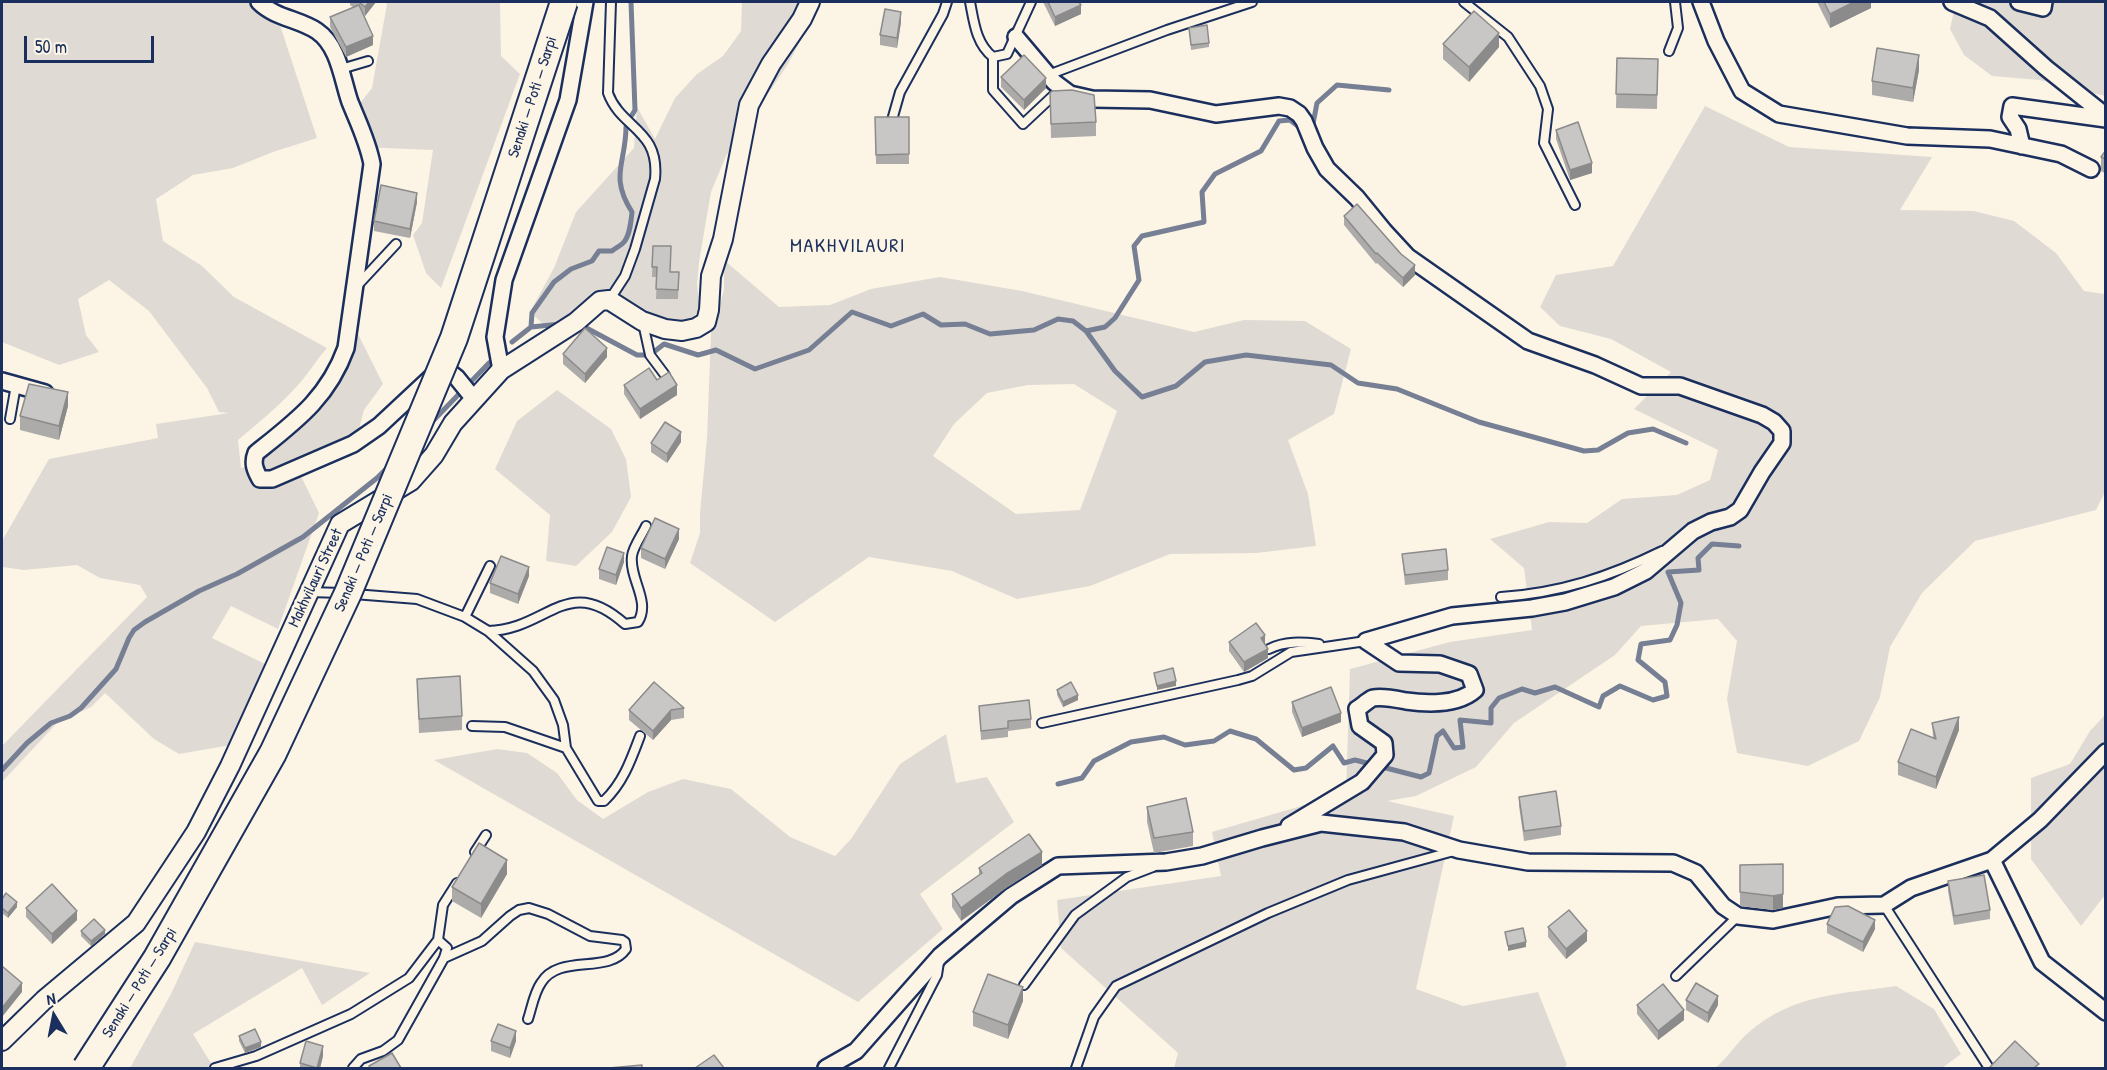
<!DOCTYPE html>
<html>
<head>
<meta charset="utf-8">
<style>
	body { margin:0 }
	#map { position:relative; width:2107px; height:1070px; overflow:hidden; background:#fcf5e5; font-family:"Patrick Hand",sans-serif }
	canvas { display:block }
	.frame { position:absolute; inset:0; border:3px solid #1b2f5e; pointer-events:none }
	.north { position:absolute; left:24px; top:986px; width:60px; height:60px; -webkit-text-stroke:4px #fcf5e5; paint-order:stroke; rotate:350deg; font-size:16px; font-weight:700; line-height:24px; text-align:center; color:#1b2f5e }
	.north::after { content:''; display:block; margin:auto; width:21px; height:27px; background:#1b2f5e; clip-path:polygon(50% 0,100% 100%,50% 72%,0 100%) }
	.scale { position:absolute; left:24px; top:36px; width:130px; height:27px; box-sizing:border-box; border:3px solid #1b2f5e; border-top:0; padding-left:8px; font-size:18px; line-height:21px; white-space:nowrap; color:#1b2f5e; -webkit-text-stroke:4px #fcf5e5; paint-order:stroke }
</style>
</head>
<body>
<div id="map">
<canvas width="2107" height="1070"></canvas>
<div class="frame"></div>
<div class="north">N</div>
<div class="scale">50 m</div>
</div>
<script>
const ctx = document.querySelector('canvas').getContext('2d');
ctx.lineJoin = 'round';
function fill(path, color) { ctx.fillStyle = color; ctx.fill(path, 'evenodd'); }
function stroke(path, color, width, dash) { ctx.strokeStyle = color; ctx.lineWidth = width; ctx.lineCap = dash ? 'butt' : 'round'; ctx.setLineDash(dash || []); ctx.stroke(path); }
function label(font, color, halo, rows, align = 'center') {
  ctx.font = font + ' "Patrick Hand",sans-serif'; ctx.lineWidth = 5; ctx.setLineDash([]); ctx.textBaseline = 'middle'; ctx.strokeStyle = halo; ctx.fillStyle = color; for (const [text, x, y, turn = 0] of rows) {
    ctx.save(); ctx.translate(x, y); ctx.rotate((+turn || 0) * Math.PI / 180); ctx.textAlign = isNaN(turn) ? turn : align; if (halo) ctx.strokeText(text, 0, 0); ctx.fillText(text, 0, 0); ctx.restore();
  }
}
fill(new Path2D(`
	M2 2H251L255 10 278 19 317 138 273 152 233 168 193 175 156 199 163 241 202 266 234 297 327 348C318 358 312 368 304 378 285 401 261 421 238 440L241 468 256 464 310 404 353 324 383 384 364 410 352 456 298 470 319 513 278 629 231 606 212 638 265 664 231 745 179 754 154 739 105 693 91 707 57 723 2 782V746L147 597 140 585 100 578 77 565 24 570 2 567V541L49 459 158 438 156 424 229 413 219 412 207 388 149 311 109 280 78 299 86 335 99 352 59 365 2 342Z
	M384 2H500L501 56 520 74 441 288 426 273 413 235 422 223 433 150 360 147 351 115 372 88 387 4Z
	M742 2H815L808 27 788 64 726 156 711 192 699 262 697 284 700 309 689 322 673 327 609 300 554 334 530 312 554 268 576 212 634 148 637 107 655 139 675 98 697 74 723 56 741 31Z
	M1956 2H2105V96L2039 80 1992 76 1964 55 1950 29Z
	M1705 106 1789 147 1932 157 1900 210 1974 211 2014 221 2056 253 2084 291 2105 294 2106 490 2096 510 1975 541 1922 593 1890 647 1880 697 1859 741 1808 766 1737 753 1727 699 1737 641 1718 619 1641 626 1615 655 1514 723 1476 767 1416 796 1387 801 1454 816 1416 989 1463 1006 1538 992 1567 1065 1563 1068H1174L1178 1053 1061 948 1057 900 1221 876 1212 832 1346 793 1350 669 1450 642 1532 630 1524 568 1490 539 1549 522 1587 523 1622 499 1677 495 1710 480 1718 450 1634 409 1671 372 1611 339 1560 326 1540 307 1556 275 1613 266Z
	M724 260 779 307 830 305 871 289 940 277 1022 291 1194 332 1244 320 1305 321 1351 349 1334 414 1288 440 1308 494 1316 546 1256 553 1170 554 1090 586 1017 599 952 571 869 557 775 622 690 563 700 533V513L707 438 711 334 724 290ZM1074 384 1117 411 1080 510 1016 514 933 456 954 424 987 393 1028 385Z
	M557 390 611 429 626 459 631 497 612 532 576 566 546 561 550 515 495 469 517 421Z
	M2105 715V895L2081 926 2031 859V778L2070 764 2090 731Z
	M946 734 956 783 987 777 1014 822 920 894 943 929 858 1002 434 760 497 749 527 753 557 773 577 800 603 819 648 792 683 779 731 789 790 837 835 856 851 839 900 764Z
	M195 942 370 973 322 1005 302 968 193 1034 214 1068H130L171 994Z
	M1896 986 1934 1009 1961 1054 1942 1068H1715C1728 1058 1736 1043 1749 1032 1793 994 1841 994 1896 986Z`), '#dfdbd4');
stroke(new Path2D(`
	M631 2 635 110 632 115
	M579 324 637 355H650L664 344 698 355 716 350 755 369 809 350 852 312 891 326 923 314 941 325 965 324 990 334 1034 330 1058 319 1073 321 1086 331 1115 371 1142 397 1176 386 1205 362 1246 355 1331 365 1358 383 1397 389 1479 422 1584 451 1598 450 1628 433 1653 429 1686 443
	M531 327 532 313 554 282 571 269 592 261 599 251H612C616 247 621 246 624 242 630 235 631 221 632 212 609 176 626 163 626 127
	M1086 331 1105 327 1115 318 1139 280 1134 246 1142 236 1204 222 1202 192 1215 174 1261 151 1279 121 1290 120 1299 127 1313 124 1317 103 1337 85 1389 90
	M512 342 531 327 561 324
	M430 424 489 363
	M2 770 27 743 51 723 70 716 81 708 116 669 129 638 134 630 145 622 199 591 237 574 303 537 377 478 390 465
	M1058 784 1082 778 1094 761 1131 742 1164 737 1185 745 1214 741 1230 731 1256 739 1294 770 1306 768 1333 746 1344 763 1355 760 1421 777 1429 773 1437 736 1443 731 1454 748 1463 747 1460 720 1491 723V708L1499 698 1522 689 1535 693 1555 687 1599 707 1603 696 1620 686 1653 700 1667 696 1665 682 1638 660 1641 644 1670 640 1677 625 1681 603 1668 572 1699 570 1698 558 1712 544 1739 546`), '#767f94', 5);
const service = new Path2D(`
	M970 2C974 22 976 44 993 57L1007 54 1031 2
	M1464 2 1508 37 1540 86 1548 109 1544 143 1575 205
	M1669 51 1678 28 1675 2
	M993 57V90L1023 124 1056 93
	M341 69 368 61
	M1048 75 1167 30 1252 2
	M892 120 900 92 943 14 947 2
	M356 287 396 244
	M610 299 625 276 635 249 655 179C660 129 621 129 608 93L611 2
	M643 323 650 355 665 375
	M10 419 16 385
	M309 592 342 593
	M354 594 417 599 465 617 488 631 533 671 554 700 563 725 566 748 598 801H604C623 783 631 760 640 736
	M1501 597C1560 593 1609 577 1662 551
	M465 617 490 566
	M488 631C548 630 567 572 625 624L638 622C651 601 629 579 632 556 633 547 642 535 646 526
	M1269 649C1285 641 1301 642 1319 644
	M1042 723 1238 680 1252 676 1291 652 1366 641
	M472 726 505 727 566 748
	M475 852 486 835
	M1884 905 1989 1068
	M438 940 443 905 457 883
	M444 958 482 941 510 916 519 910 529 908 548 914 590 936 622 940 625 942 626 949C608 975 559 953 541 983 534 993 532 1007 528 1019
	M1676 976 1738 916
	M1024 985 1075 915 1127 877 1153 867
	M215 1068 256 1056 351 1014 409 978 438 940 447 948 444 958 398 1040 383 1051 361 1059 353 1068
	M889 1068 937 975 939 962
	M1076 1068 1094 1017 1116 986 1268 913 1348 880 1454 851`);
const minor = new Path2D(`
	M259 2C275 18 299 19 317 31 339 46 342 79 350 102 358 122 368 142 372 164L346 348C328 398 296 421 256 453 252 463 255 470 260 479H272L353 444 379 426 438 371H448L457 378 474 399
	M1701 2 1716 41 1742 91 1779 114 1907 136 1990 139 2061 154 2091 169
	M1952 2 1990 18 2046 68 2106 116
	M2019 2 2043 8 2044 2
	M1016 37 1054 82 1070 94 1092 99 1150 100 1216 114 1279 106 1290 108 1299 114 1304 121 1315 148 1327 169 1357 198 1384 231 1408 257 1528 341 1595 365 1641 386H1680L1762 415 1774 422 1782 431V443L1762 472 1740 510 1730 517 1711 522 1693 531 1646 571 1614 587 1565 602 1532 608 1452 616 1366 641
	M2022 146 2018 129 2010 117 2012 106 2106 119
	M501 370 495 337 504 280 568 100 585 2
	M2 381 45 393
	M1289 826 1362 782 1385 755 1384 743 1360 726 1357 709C1362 706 1368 700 1373 698 1383 696 1396 699 1406 701 1427 704 1458 705 1475 690L1469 674 1440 664 1399 663 1366 641
	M1992 860 2042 962 2106 1012
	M826 1068 856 1051 940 956 1011 896 1058 866 1166 862 1202 856 1262 838 1321 823 1404 832 1459 850 1528 862 1673 863 1696 873 1723 906 1738 916 1773 920 1838 906 1884 905 1911 888 1992 860 2040 820 2106 752`);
const tertiary = new Path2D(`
	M2 1041 44 1000 136 923 196 832 230 766 340 524 411 481 434 455 453 423 501 370 576 322 600 301 609 300 642 321 665 329 682 331 696 328 706 322 709 310 711 276 723 239 749 105 771 64 802 19 810 2`);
stroke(service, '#1b2f5e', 12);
stroke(minor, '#1b2f5e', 20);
stroke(tertiary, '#1b2f5e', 22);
stroke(service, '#fcf5e5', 8);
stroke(minor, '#fcf5e5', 15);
stroke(tertiary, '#fcf5e5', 18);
const trunkBridge = new Path2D(`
	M86 1068 157 958 273 753 348 593 454 338 564 2`);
stroke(trunkBridge, '#1b2f5e', 30, []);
stroke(trunkBridge, '#fcf5e5', 26);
fill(new Path2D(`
	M350 2H376L365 16 364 15 373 45 346 57 330 27V17L353 7 350 5Z
	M1043 2H1079L1081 14 1055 26Z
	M1817 2H1871V8L1830 28Z
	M901 22 897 48 880 45V35Z
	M1189 28 1209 43V47L1191 50Z
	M1443 44 1499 47 1469 82 1443 59Z
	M1617 58 1658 59 1657 109 1616 108Z
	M1919 70 1913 102 1872 95V81Z
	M1001 77 1046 88 1024 110 1001 87Z
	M1050 93 1096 122V136L1051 138Z
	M875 117H909V164H876Z
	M1556 130 1592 173 1570 180 1556 139Z
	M2106 150V174L2101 171V157Z
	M417 202 410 238 374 231V221Z
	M1344 216 1415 275 1403 287 1377 263 1376 264 1344 225Z
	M653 246 670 272H679L678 299H656L657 277H652Z
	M563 354 607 357 585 383 563 364Z
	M657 380 677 395 640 419 624 394V385Z
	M68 406 59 440 20 430V416Z
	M681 442 667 463 651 452V443Z
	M679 539 665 569 641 558V548Z
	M1402 554 1448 570V580L1405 585Z
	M624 562 616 585 599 579V569Z
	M529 576 518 604 490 593V583Z
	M1229 642 1265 644 1268 658 1244 672 1229 651Z
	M417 679 462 716V730L419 733Z
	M1057 690 1078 700 1063 707 1057 695Z
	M1292 702 1341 722 1302 737 1292 712Z
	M979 706 1031 719V728L1008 731V737L981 740Z
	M684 708V718L671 720 653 740 629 720V710Z
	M1932 723 1959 730 1936 789 1898 775V762L1933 737Z
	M1519 797 1561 826V835L1524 841 1519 806Z
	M1147 807 1193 832V846L1154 853 1147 822Z
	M1783 864V908L1773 910 1740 906V865Z
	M1042 865 1006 888 961 921 952 907V894L979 875V868Z
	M507 874 481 918 452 901V887Z
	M1948 881 1990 910V919L1954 925 1948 891Z
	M2 899 17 907 8 918 2 913Z
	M26 908 77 920 52 944 26 917Z
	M1827 924 1875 929 1863 952 1827 933Z
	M1548 927 1587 941 1566 959 1548 937Z
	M81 931 105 934 91 946 81 936Z
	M1686 1000 1718 1005 1708 1023 1686 1010Z
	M1023 1001 1008 1039 973 1026V1012Z
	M1637 1005 1684 1020 1658 1040 1637 1014Z
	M239 1036 261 1047 245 1053 239 1041Z
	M491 1041H516L510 1058 491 1051Z
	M323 1056 320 1068H300V1063Z`), '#acabaa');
fill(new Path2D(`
	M369 2H376L365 16V7Z
	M1854 2H1871V8L1830 28V14Z
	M1081 5V14L1055 26V17Z
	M901 12V22L897 48V38Z
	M1499 33V47L1469 82V67Z
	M373 36V45L346 57V47Z
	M1919 55V70L1913 102V88Z
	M1046 78V88L1024 110V100Z
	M1592 163V173L1570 180V170Z
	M417 193V202L410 238V229Z
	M1415 265V275L1403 287V278Z
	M607 348V357L585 383V374Z
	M677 385V395L640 419V409Z
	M68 392V406L59 440V426Z
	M681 432V442L667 463V454Z
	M679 529V539L665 569V559Z
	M624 553V562L616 585V575Z
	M529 567V576L518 604V594Z
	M1265 635V645L1261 638Z
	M1268 649V658L1244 672V662Z
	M1176 681V686L1157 690V686Z
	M1078 695V700L1063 707V702Z
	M671 710V720L653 740V731Z
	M1341 713V722L1302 737V728Z
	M1959 717V730L1936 789V777Z
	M1042 852V865L1006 888 961 921V908L1006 874Z
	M507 860V874L481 918V904Z
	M1783 894V908L1773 910V896Z
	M17 902V907L8 918V913Z
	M77 911V920L52 944V934Z
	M1875 920V929L1863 952V942Z
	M105 930V934L91 946V941Z
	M1587 931V941L1566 959V949Z
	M1526 942V947L1508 951V946Z
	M22 983V992L2 1017V1008Z
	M1023 987V1001L1008 1039V1025Z
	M1718 996V1005L1708 1023V1013Z
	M1684 1010V1020L1658 1040V1031Z
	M516 1031V1041L510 1058V1048Z
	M261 1042V1047L245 1053V1048Z
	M323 1046V1056L320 1068H317Z`), '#8c8b8b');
const building = new Path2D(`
	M359 2H369L365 7Z
	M1048 2H1079L1081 5 1055 17Z
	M1824 2H1854L1830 14Z
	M359 5 373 36 346 47 330 17Z
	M885 9 901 12 897 38 880 35Z
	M1474 11 1499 33 1469 67 1443 44Z
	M1207 25 1209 43 1191 45 1189 28Z
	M1877 48 1919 55 1913 88 1872 81Z
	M1024 55 1046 78 1024 100 1001 77Z
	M1617 58 1658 59 1657 95 1616 94Z
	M1072 90 1094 95 1096 122 1051 124 1050 93 1052 91Z
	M875 117H909V154L876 155Z
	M1578 122 1592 163 1570 170 1556 130Z
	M2106 150V159L2101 157Z
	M381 185 417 193 410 229 374 221Z
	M1357 204 1401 254 1415 265 1403 278 1377 253 1376 254 1344 216Z
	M653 246H671L670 272H679L678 290 656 289 657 267H652Z
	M585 328 607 348 585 374 563 354Z
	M649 368 657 380 669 372 677 385 640 409 624 385Z
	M29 384 68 392 59 426 20 416Z
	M665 422 681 432 667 454 651 443Z
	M655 518 679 529 665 559 641 548Z
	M607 547 624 553 616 575 599 569Z
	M1446 549 1448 570 1405 575 1402 554Z
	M501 556 529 567 518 594 490 583Z
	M1256 623 1265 635 1261 638 1268 649 1244 662 1229 642Z
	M1173 668 1176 681 1157 686 1154 673Z
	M460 676 462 716 419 719 417 679Z
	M654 682 684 708 671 710 653 731 629 710Z
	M1071 682 1078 695 1063 702 1057 690Z
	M1331 687 1341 713 1302 728 1292 702Z
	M1029 700 1031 719 1008 721V728L981 731 979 706Z
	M1959 717 1936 777 1898 762 1911 729 1936 739 1932 723Z
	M1556 791 1561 826 1524 831 1519 797Z
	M1186 798 1193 832 1154 838 1147 807Z
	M1029 834 1042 852 1006 874 961 908 952 894 982 873 979 868Z
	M479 843 507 860 481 904 452 887Z
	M1783 864V894L1773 896 1740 892V865Z
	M1984 875 1990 910 1954 916 1948 881Z
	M52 884 77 911 52 934 26 908Z
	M6 893 17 902 8 913 2 908V899Z
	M1848 906 1875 920 1863 942 1827 924 1835 907Z
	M1569 910 1587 931 1566 949 1548 927Z
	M94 919 105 930 91 941 81 931Z
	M1523 928 1526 942 1508 946 1505 932Z
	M2 966 22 983 2 1008Z
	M988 974 1023 987 1008 1025 973 1012Z
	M1696 983 1718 996 1708 1013 1686 1000Z
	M1663 984 1684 1010 1658 1031 1637 1005Z
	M498 1024 516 1031 510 1048 491 1041Z
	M255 1029 261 1042 245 1048 239 1036Z
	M306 1041 323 1046 317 1068 300 1063Z
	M2015 1041 2039 1064 2034 1068H1989Z
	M392 1053 401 1068H370L369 1066Z
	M714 1055 724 1068H695Z
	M642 1065V1068H609Z`);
fill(building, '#c8c7c6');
stroke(building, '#8c8b8b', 1.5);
label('16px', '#1b2f5e', '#fcf5e5', [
	["Senaki — Poti — Sarpi",533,97,-72],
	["Senaki — Poti — Sarpi",364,553,-67],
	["Makhvilauri Street",316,578,-65],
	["Senaki — Poti — Sarpi",140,983,-58]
]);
ctx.letterSpacing = '1.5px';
label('20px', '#1b2f5e', '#fcf5e5', [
	["MAKHVILAURI",848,247]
]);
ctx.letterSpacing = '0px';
</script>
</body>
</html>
